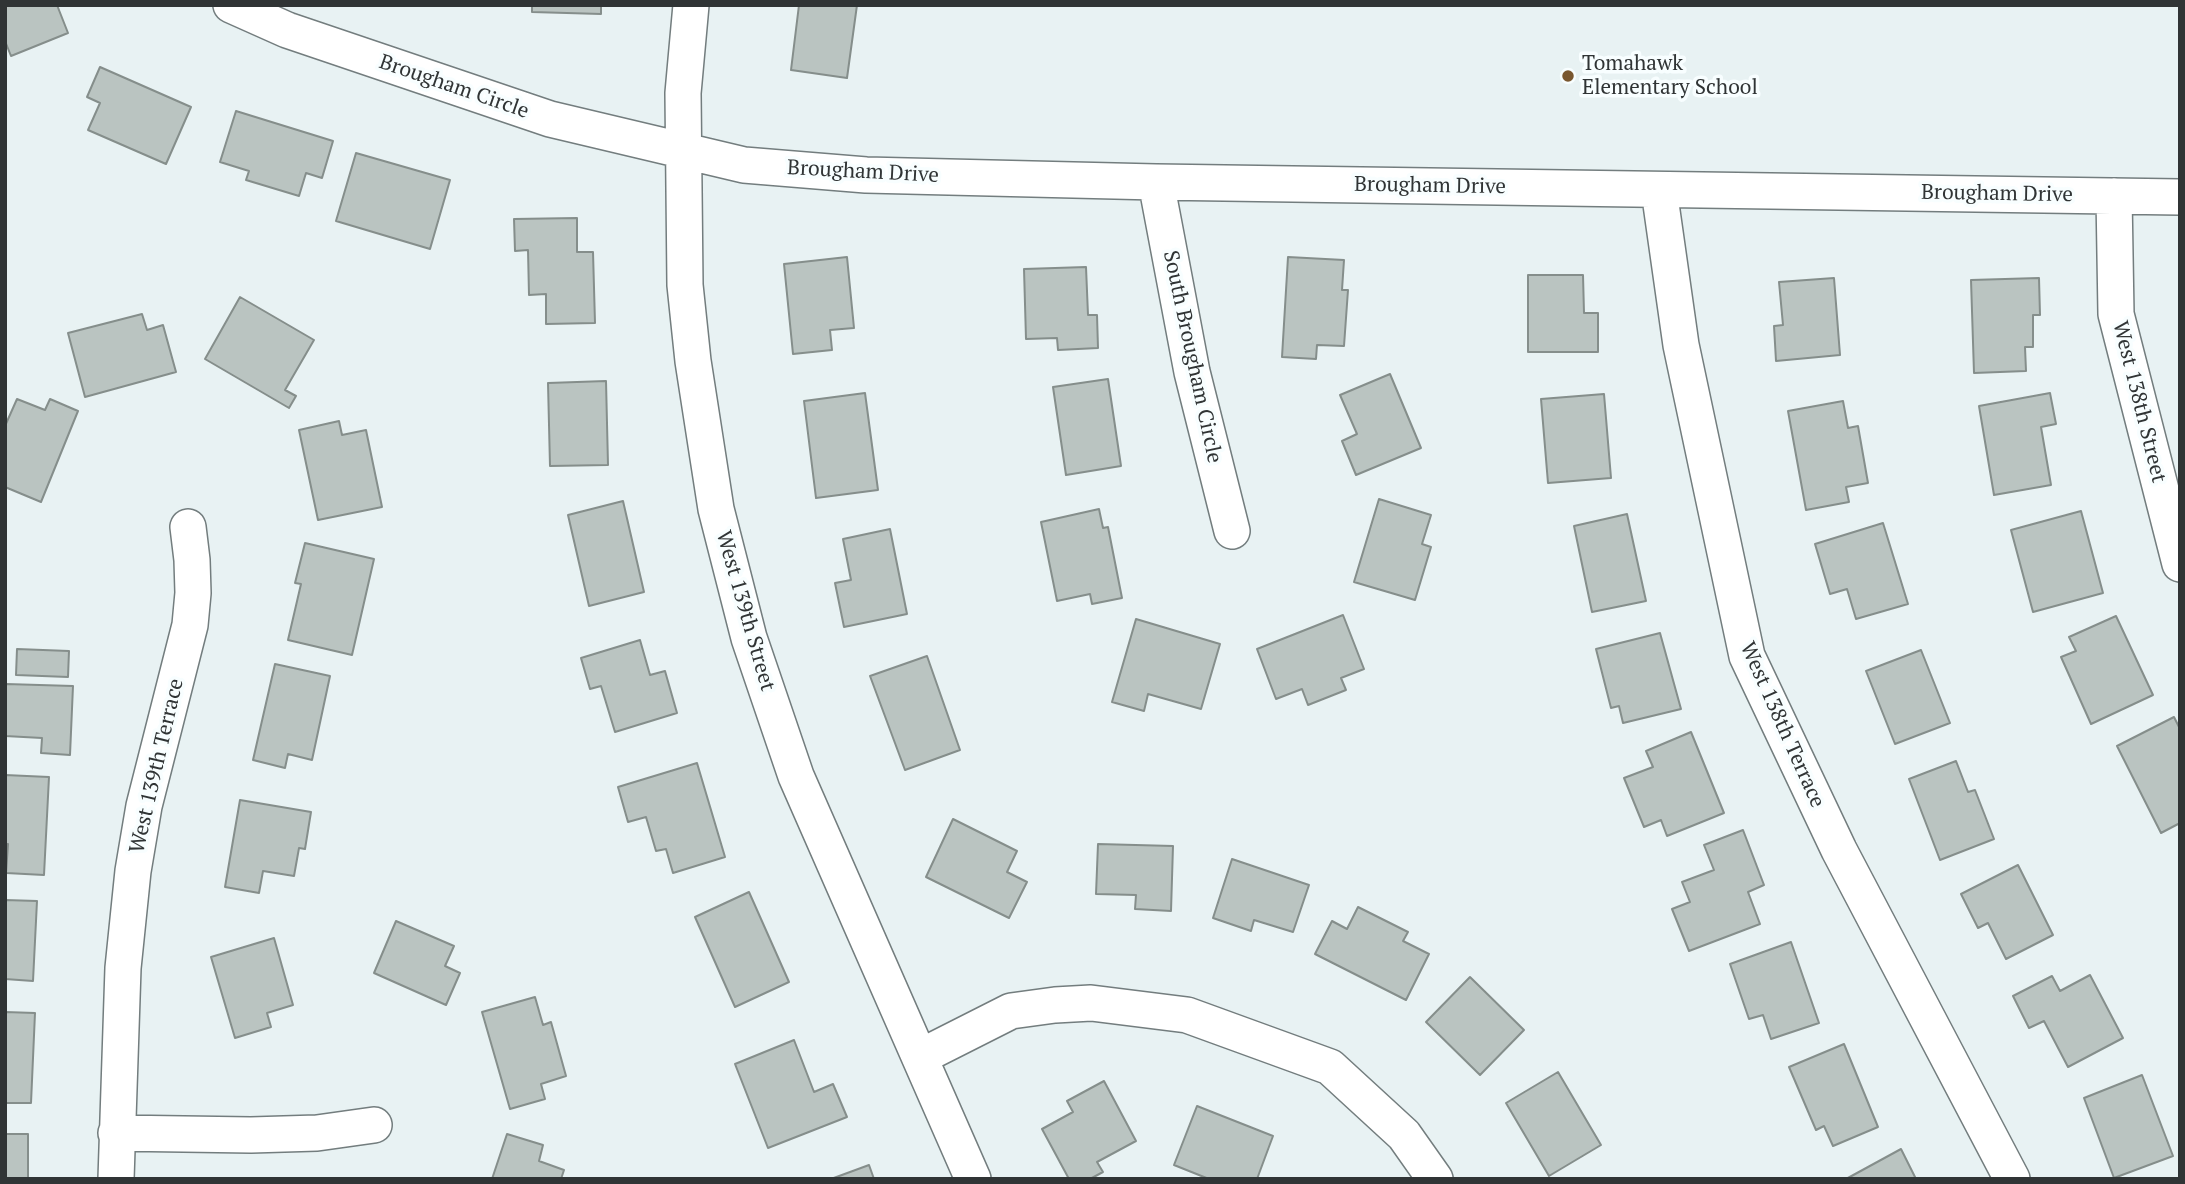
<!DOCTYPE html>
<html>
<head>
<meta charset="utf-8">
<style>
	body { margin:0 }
	#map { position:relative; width:2185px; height:1184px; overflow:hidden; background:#e8f2f3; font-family:"PT Serif",serif }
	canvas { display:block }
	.frame { position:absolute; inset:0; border:7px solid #303435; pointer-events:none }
</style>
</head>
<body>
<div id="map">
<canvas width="2185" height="1184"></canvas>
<div class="frame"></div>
</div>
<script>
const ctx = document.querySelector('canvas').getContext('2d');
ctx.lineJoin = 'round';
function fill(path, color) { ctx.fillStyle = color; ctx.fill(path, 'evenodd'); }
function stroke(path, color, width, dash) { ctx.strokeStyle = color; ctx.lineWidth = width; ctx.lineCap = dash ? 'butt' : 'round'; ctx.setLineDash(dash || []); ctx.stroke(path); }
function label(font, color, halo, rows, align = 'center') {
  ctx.font = font + ' "PT Serif",serif'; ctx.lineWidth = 7; ctx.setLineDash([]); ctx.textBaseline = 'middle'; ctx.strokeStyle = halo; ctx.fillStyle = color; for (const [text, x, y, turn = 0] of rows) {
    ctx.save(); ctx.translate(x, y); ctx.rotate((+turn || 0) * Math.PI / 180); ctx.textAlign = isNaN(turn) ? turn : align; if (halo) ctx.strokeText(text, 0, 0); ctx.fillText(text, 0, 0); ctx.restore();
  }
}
const building = new Path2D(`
	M5 5H57L68 33 11 56 5 41Z
	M532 5H601V14L532 12Z
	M799 5H857L847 78 791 70Z
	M100 67 191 107 166 164 88 130 100 103 87 97Z
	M236 111 333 141 322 178 306 173 299 196 246 180 249 171 220 162Z
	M356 153 450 180 430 249 336 221Z
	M577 218V252H593L595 323 546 324V294L529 295 528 250 515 251 514 219Z
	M847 257 854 328 830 330 832 350 793 354 784 264Z
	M1288 257 1344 260 1342 290H1348L1344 346 1317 345 1316 359 1282 357Z
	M1086 267 1088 315H1097L1098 348 1058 350 1057 338 1026 339 1024 269Z
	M1528 275H1583L1584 313H1598V352H1528Z
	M1834 278 1840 355 1776 361 1774 326 1783 325 1779 282Z
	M2039 278 2040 315H2033V347H2025L2026 371 1974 373 1971 280Z
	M240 297 314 340 285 390 296 396 289 408 205 359Z
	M142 314 147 330 163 325 176 372 85 397 68 333Z
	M1390 374 1421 448 1356 475 1342 441 1357 434 1340 395Z
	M1108 379 1121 466 1066 475 1053 387Z
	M606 381 608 465 550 466 548 383Z
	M865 393 878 490 816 498 804 401Z
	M2050 393 2056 424 2041 427 2051 485 1994 495 1979 406Z
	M1604 394 1611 478 1548 483 1541 399Z
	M17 399 45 410 50 399 78 411 41 502 5 487V426Z
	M1843 401 1848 428 1858 426 1868 483 1846 487 1849 502 1806 510 1788 411Z
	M339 421 342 435 366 430 382 507 318 520 299 430Z
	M1379 499 1431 515 1422 544 1431 547 1415 600 1354 582Z
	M623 501 644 592 589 606 568 515Z
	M1099 509 1103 528 1108 527 1122 598 1092 604 1090 594 1057 601 1041 522Z
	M2081 511 2103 593 2033 612 2011 530Z
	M1627 514 1646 601 1592 612 1574 526Z
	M1883 523 1908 604 1856 619 1847 589 1830 594 1815 544Z
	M890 529 907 614 844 627 835 583 851 580 843 539Z
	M305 543 374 559 352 655 288 640 301 584 295 583Z
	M1343 615 1364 669 1341 678 1346 690 1308 705 1302 689 1276 699 1257 649Z
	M2116 616 2153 695 2091 724 2061 657 2076 651 2069 637Z
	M1136 619 1220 644 1201 709 1148 694 1144 711 1112 702Z
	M1660 633 1681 709 1623 723 1619 706 1611 708 1596 649Z
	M640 640 650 675 665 671 677 713 615 732 601 686 590 689 581 658Z
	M17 649 69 651 68 677 16 675Z
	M1921 650 1950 723 1895 744 1866 671Z
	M927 656 960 750 905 770 870 676Z
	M275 664 330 676 312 760 288 754 285 768 253 760Z
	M6 684 73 686 70 755 41 753 42 738 5 736Z
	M2174 717 2180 729V823L2161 833 2117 746Z
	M1691 732 1724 813 1667 836 1661 820 1644 827 1624 778 1653 767 1646 751Z
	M1956 761 1968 792 1975 790 1994 839 1940 860 1909 779Z
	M697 763 725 857 673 873 666 849 656 851 646 817 628 822 618 787Z
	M5 775 49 777 44 875 6 873 8 844H5Z
	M240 800 311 812 305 849 299 848 294 876 263 871 259 893 225 887Z
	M953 819 1017 851 1007 872 1027 882 1009 918 926 877Z
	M1743 830 1764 885 1748 892 1760 924 1689 951 1672 909 1690 902 1682 882 1714 870 1704 845Z
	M1098 844 1173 846 1171 911 1135 909 1136 895 1096 894Z
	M1232 859 1309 885 1293 932 1254 920 1251 931 1213 918Z
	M2018 865 2053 935 2006 959 1988 923 1978 928 1961 894Z
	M749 892 789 982 735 1007 695 917Z
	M5 900 37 901 33 981 5 979Z
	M1358 907 1408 932 1403 941 1429 954 1406 1000 1315 954 1332 921 1347 929Z
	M396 921 454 946 445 966 460 973 446 1005 374 973Z
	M274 938 293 1005 267 1013 271 1027 235 1038 211 957Z
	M1791 942 1819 1023 1771 1039 1763 1015 1749 1019 1730 964Z
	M2090 975 2123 1038 2068 1067 2044 1021 2029 1028 2013 996 2052 976 2060 991Z
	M1470 977 1524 1030 1480 1075 1426 1022Z
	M535 997 543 1025 551 1022 566 1076 541 1084 545 1099 510 1109 482 1012Z
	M5 1012 35 1013 31 1103H5Z
	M794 1040 814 1092 833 1084 847 1117 768 1148 735 1064Z
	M1844 1044 1878 1127 1833 1146 1824 1126 1816 1130 1789 1067Z
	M1558 1072 1601 1145 1549 1176 1506 1103Z
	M2142 1075 2173 1156 2114 1178 2084 1098Z
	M1104 1081 1136 1141 1097 1162 1103 1172 1090 1179H1069L1042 1129 1073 1112 1067 1101Z
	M1197 1106 1273 1136 1257 1179H1209L1174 1165Z
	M5 1134H28V1179H5Z
	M507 1134 543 1145 539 1161 564 1170 561 1179H492Z
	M1901 1149 1916 1179H1846Z
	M869 1165 874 1179H831Z`);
fill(building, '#bac4c1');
stroke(building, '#858e8b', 2);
const minor = new Path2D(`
	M231 5 287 30 550 119 744 165 866 175 1156 182 2180 197
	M691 5 683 93 685 285 693 361 716 509 749 638 796 776 973 1179
	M1156 182 1192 372 1232 531
	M1659 190 1681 345 1747 656 1839 850 2012 1179
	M2114 196 2116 314 2180 564
	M920 1057 1011 1011 1055 1005 1091 1003 1187 1015 1330 1067 1404 1135 1435 1179
	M116 1133 251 1135 317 1133 374 1125
	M116 1179 123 968 133 871 144 806 190 625 193 593 192 560 188 527`);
stroke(minor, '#737d7e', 38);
stroke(minor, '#fff', 35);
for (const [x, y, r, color] of [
	[1568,76,7,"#79572f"]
]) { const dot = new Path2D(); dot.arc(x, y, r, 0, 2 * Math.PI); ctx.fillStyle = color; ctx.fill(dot); stroke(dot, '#f8feff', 2.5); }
label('21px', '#303435', '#f8feff', [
	["Tomahawk",1582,64],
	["Elementary School",1582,88]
], 'left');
label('21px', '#303435', '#f8feff', [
	["Brougham Circle",454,87,19],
	["Brougham Drive",863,172,3],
	["Brougham Drive",1430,186,1],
	["Brougham Drive",1997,194,1],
	["South Brougham Circle",1192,357,78],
	["West 138th Street",2139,402,76],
	["West 139th Street",745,611,74],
	["West 138th Terrace",1782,725,66],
	["West 139th Terrace",157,766,-77]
]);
</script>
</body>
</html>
